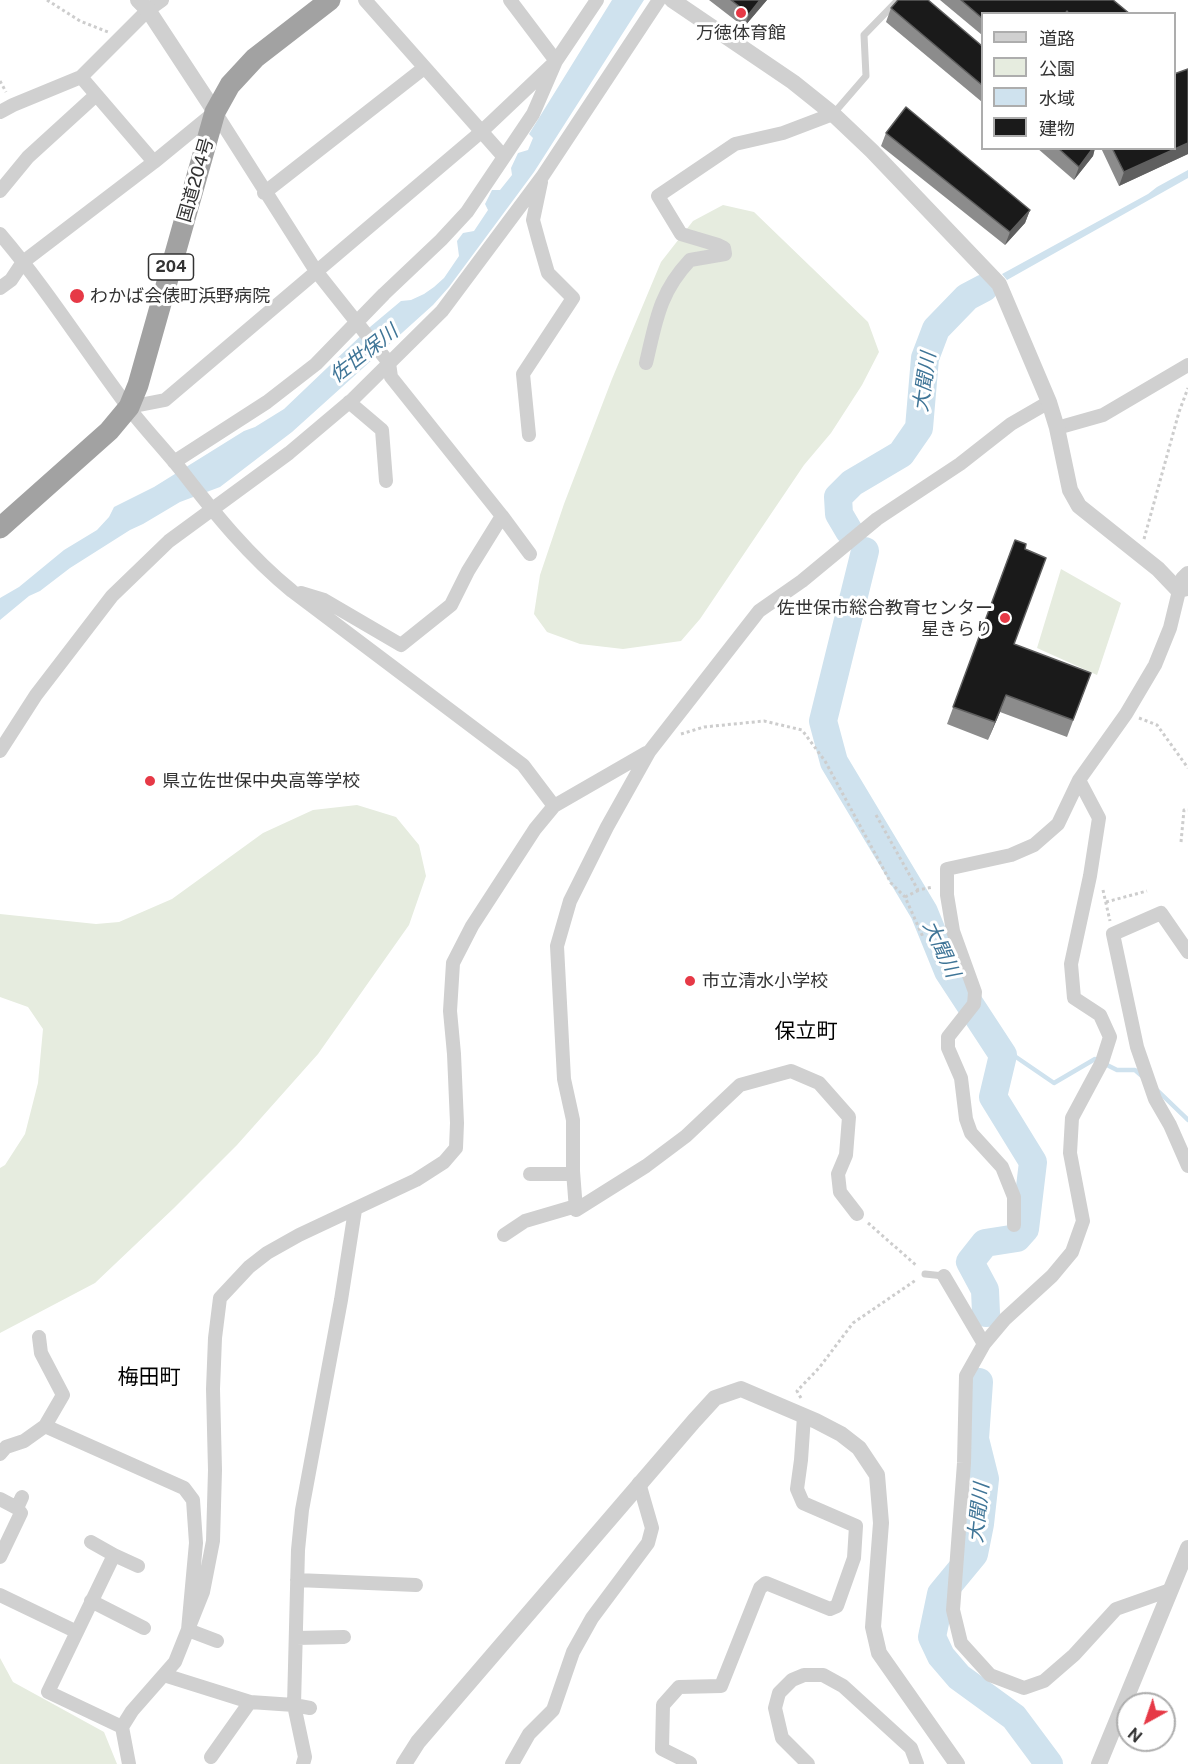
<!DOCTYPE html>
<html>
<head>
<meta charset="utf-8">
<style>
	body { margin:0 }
	#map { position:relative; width:1188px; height:1764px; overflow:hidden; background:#fff; font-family:"Public Sans","Noto Sans JP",sans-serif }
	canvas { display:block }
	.legend { position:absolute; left:981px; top:12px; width:195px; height:138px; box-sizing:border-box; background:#fff; border:2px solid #adadad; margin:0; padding:8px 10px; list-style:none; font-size:18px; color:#333 }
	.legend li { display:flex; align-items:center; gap:12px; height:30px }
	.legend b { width:30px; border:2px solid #adadad }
	.north { position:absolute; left:1116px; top:1692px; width:60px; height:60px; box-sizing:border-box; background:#fff; border:2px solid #adadad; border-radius:50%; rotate:220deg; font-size:16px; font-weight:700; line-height:24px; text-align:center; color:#333 }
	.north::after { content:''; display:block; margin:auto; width:21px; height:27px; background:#e63946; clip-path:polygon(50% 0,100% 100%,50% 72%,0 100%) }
</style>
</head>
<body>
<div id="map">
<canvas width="1188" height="1764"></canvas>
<ul class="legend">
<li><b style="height:8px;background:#d0d0d0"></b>道路</li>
<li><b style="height:16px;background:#e6ecdf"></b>公園</li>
<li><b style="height:16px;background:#cfe2ee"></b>水域</li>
<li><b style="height:16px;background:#1a1a1a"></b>建物</li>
</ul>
<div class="north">N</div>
</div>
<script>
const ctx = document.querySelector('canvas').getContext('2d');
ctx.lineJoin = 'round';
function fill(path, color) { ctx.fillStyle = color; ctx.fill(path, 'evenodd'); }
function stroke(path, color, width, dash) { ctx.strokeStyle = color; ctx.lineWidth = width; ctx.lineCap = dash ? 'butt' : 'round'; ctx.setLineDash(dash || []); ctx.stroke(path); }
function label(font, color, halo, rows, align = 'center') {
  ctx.font = font + ' "Public Sans","Noto Sans JP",sans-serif'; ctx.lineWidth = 6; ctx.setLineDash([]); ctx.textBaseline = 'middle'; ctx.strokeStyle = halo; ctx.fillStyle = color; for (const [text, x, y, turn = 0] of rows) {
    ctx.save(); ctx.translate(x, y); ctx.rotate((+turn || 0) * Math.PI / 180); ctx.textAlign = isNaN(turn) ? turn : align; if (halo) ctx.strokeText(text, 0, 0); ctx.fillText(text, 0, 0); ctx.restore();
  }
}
fill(new Path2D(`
	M723 205 754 212 868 322 879 352 862 385 831 433 804 465 700 619 681 641 623 649 580 644 547 632 534 614 540 575 564 504 612 379 661 262 693 221Z
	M1061 569 1121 603 1097 675 1037 648Z
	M357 805 396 817 419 845 426 876 409 925 318 1054 237 1145 174 1208 95 1283 0 1333V1168L5 1165 25 1134 38 1083 43 1029 28 1007 0 997V914L96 924 119 922 172 899 263 833 313 810Z
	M0 1658 13 1682 104 1732 117 1764H0Z`), '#e6ecdf');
fill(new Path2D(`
	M612 0H644L534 172 449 287 433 305 292 432 220 487 180 502 143 524 130 530 70 568 40 591 29 596 0 620V598L19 587 64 550 97 530 109 517 114 507 154 487 244 431 255 427 284 409 370 327 401 301 411 300 424 294 434 287 444 278 459 256 457 241 463 233 474 231 488 210 485 204 492 190H500L512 175 511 168 518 153 528 150 533 138 529 134Z
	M1188 170V178L1007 280 1002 274 1148 194 1157 187Z`), '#cfe2ee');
stroke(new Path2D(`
	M1003 1055 1016 1057 1054 1083 1095 1059 1117 1070H1135L1143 1077
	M1158 1091 1188 1120`), '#cfe2ee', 4.5);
stroke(new Path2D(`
	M849 531 839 514 838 497 852 483 901 454 919 428 925 358 936 329 967 297 984 288
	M865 551 823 721 834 762 924 912 948 971 1003 1055 993 1097 1033 1162 1025 1229 1017 1238 985 1243 970 1262 985 1290 986 1313
	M979 1382 975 1439 985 1479 980 1524 974 1554 941 1594 932 1637 941 1656 959 1677 1014 1717 1049 1764`), '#cfe2ee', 28);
stroke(new Path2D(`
	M47 0 80 21 108 32
	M0 81 6 92
	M1144 539 1179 412 1188 388
	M1139 718 1157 725 1188 768
	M681 734 704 727 764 721 802 730 825 761 891 883 905 897 923 937
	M876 815 918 890 933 887
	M1181 842 1184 810H1188
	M1103 890 1110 921
	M905 897 919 890
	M1106 902 1147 891
	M868 1223 917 1266
	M801 1398 797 1391 819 1368 853 1323 916 1280`), '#cdcdcd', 3, [3, 3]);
stroke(new Path2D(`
	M834 113 866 76 864 35 898 0
	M925 1274 944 1276`), '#d0d0d0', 7);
stroke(new Path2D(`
	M365 0 504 157
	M81 77 154 162
	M0 112 13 105 81 77 148 10 162 0
	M0 191 28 157 96 95
	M264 193 424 68
	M0 234C47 289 85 350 128 407 145 429 164 449 181 470 215 514 249 556 292 591L523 765 554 806
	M0 288 11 280 23 262 154 162 215 112 316 271 389 363 391 377 502 516 530 554
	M646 363C656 321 659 293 690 260L725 254 724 248 718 245 681 234 658 196 735 144 783 133 833 114
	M349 402 382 430 386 481
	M129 407 165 400 481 132 556 61 597 0
	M1057 428 1103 415 1188 365
	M529 435 523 374 573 298 548 273 539 242 533 220 541 182
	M174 462 267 402 316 364 384 294 441 240 467 212 533 114 556 61 510 0
	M301 593 324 600 401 645 451 605 468 571 502 516
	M0 751 36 695 112 596 169 541 289 453 353 399 442 311 542 177 659 0
	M1079 780 1099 818 1090 876 1071 964 1074 998 1100 1015 1110 1037 1102 1062 1072 1118 1070 1153 1083 1221 1072 1252 1052 1276 1005 1319 984 1344 966 1376 964 1463 953 1610 961 1643 990 1675 1024 1688 1044 1681 1074 1655 1116 1609 1170 1590
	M1188 952 1161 913 1113 934 1137 1047 1155 1099 1170 1125 1188 1166
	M530 1174H573
	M857 1214 840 1192 838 1174 846 1155 849 1117 819 1083 791 1071 740 1085 686 1136 646 1166 576 1210 573 1171V1120L564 1079 557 946 570 901 607 827 649 752 759 611 802 581 877 519 960 464 1011 424 1049 402
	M1014 1225V1197L1002 1167 971 1133 966 1119 961 1078 948 1048V1037L974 1004 975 992 953 931 947 895V869L1011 855 1034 845 1058 824 1079 780 1126 714 1155 665 1170 628 1179 591 1187 589
	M504 1235 525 1221 576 1206
	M944 1276 984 1344
	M39 1337 41 1353 63 1395 45 1426
	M0 1454 6 1447 24 1441 45 1426 184 1488 193 1500 196 1543 188 1630 217 1641
	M0 1499 17 1508
	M91 1542 114 1555
	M0 1557 21 1513 17 1508 22 1497
	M297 1580 416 1585
	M0 1595 77 1632
	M91 1601 144 1628
	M296 1638 344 1637
	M164 1675 250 1702 294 1705 310 1708
	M122 1727 48 1692 114 1555 138 1566
	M211 1757 250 1702
	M690 1763 662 1749 663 1705 679 1687 721 1686 760 1588 766 1583 830 1609 837 1606 854 1558 856 1526 803 1503 797 1489 801 1460 804 1416
	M129 1764 122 1727 132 1711 175 1662 203 1592 213 1541 215 1470 213 1389 215 1338 220 1298 249 1267 267 1253 299 1235 416 1180 444 1162 456 1148 457 1123 454 1054 450 1011 453 963 472 926 535 829 554 806 646 753
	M303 1764 305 1757 294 1705 298 1550 302 1510 341 1300 355 1210
	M512 1764 529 1734 553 1710 573 1652 592 1618 648 1543 652 1528 639 1483
	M808 1764 782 1738 775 1708 779 1693 792 1680 804 1675H823L843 1686 911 1748 917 1764`), '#d0d0d0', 14);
stroke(new Path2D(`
	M138 0 148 10 215 112
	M672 0 793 82 833 114 872 151 999 284 1049 402 1057 428 1070 490 1079 506 1158 569 1179 591 1183 579 1188 574
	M404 1764 418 1742 694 1421 715 1398 741 1389 816 1421 841 1434 859 1448 877 1475 881 1523 873 1627 879 1653 957 1764
	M1099 1764 1188 1548`), '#d0d0d0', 16);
stroke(new Path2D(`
	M0 528 109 431 129 407 138 385 215 112 230 85 255 58 330 0`), '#a2a2a2', 21);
fill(new Path2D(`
	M709 0H767L744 27Z
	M940 0H1113L1130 14H982V35Z
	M891 8 982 46V102L886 22Z
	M1188 69V154L1119 186 1101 148H1174Z
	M886 133 1030 210 1025 223 1005 245 881 146Z
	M1037 148H1095L1093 156 1074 180Z
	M1015 540 1014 644 1091 673 1067 737 1000 712 988 740 947 724Z`), '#8c8c8c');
fill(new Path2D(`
	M760 0H767L744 27 749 14Z
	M1188 143V154L1119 186 1124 172Z
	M1093 148H1095L1093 156 1074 180 1079 167Z
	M1030 210 1025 223 1005 245 1010 232Z
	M1006 695 1000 712 988 740 995 722Z`), '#5f5f5f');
const building = new Path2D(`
	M731 0H760L749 14Z
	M898 0H928L982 46V85L891 8Z
	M961 0H1113L1130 14H1069L1067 11 1065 14H982V18Z
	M1188 69V143L1124 172 1112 148H1174V74Z
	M906 107 1030 210 1010 232 886 133Z
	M1058 148H1093L1079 167Z
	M1015 540 1026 544 1025 549 1046 558 1014 644 1091 673 1073 720 1006 695 995 722 953 707Z`);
fill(building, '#1a1a1a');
stroke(building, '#5f5f5f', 1.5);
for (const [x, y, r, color] of [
	[741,13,6,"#e63946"],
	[77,296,8,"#e63946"],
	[1005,618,6,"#e63946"],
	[150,781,6,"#e63946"],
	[690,981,6,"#e63946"]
]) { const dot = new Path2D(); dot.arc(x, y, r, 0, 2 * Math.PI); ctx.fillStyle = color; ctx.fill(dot); stroke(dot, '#fff', 2); }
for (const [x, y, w] of [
	[171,267,45]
]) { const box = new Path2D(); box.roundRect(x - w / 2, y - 13, w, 26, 4.5); ctx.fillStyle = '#fff'; ctx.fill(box); stroke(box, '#333', 1.5); }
label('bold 16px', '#333', null, [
	["204",171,267]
]);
label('18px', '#333', '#fff', [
	["万徳体育館",741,33,"center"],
	["わかば会俵町浜野病院",90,296],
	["佐世保市総合教育センター",993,608,"right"],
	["星きらり",993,629,"right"],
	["県立佐世保中央高等学校",162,781],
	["市立清水小学校",702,981]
], 'left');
label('18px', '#333', '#fff', [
	["国道204号",196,180,-74]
]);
label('italic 20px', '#3f7597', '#fff', [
	["佐世保川",364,354,-38],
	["大聞川",925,382,-82],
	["大聞川",941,949,65],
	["大聞川",979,1513,-84]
]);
label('21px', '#000', '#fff', [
	["保立町",806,1032],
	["梅田町",149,1378]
]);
</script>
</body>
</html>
